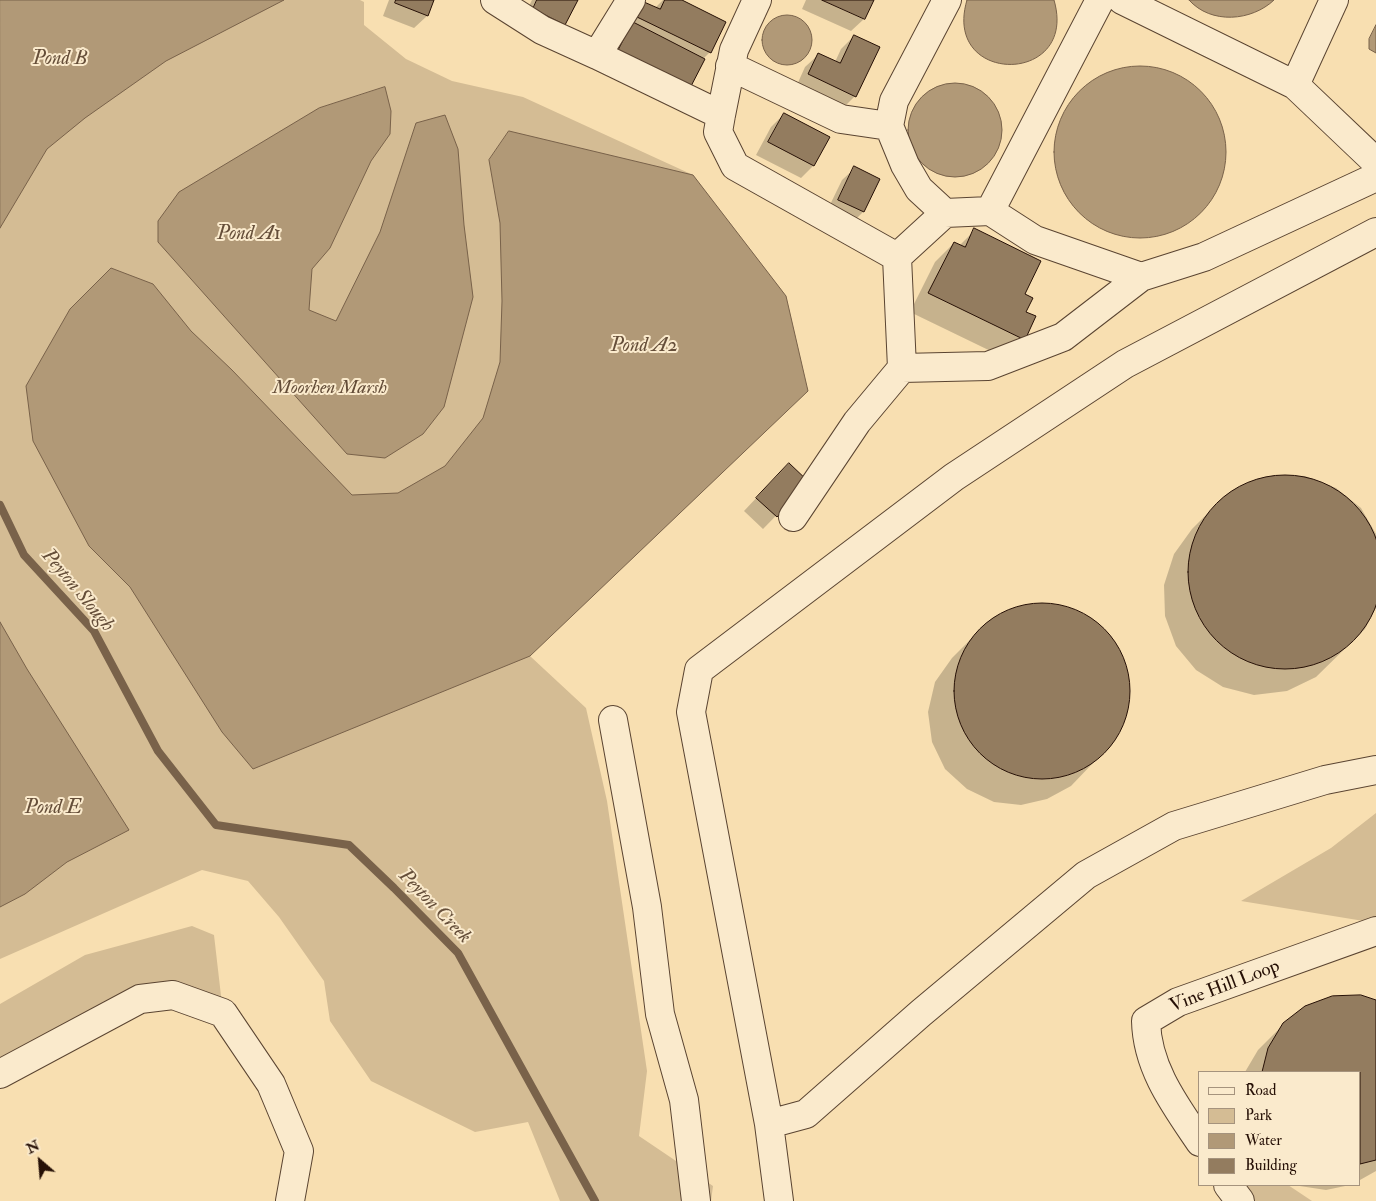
<!DOCTYPE html>
<html>
<head>
<meta charset="utf-8">
<style>
	body { margin:0 }
	#map { position:relative; width:1376px; height:1201px; overflow:hidden; background:#f8dfb1; font-family:"IM FELL Double Pica",serif }
	canvas { display:block }
	.legend { position:absolute; left:1198px; top:1071px; width:162px; height:115px; box-sizing:border-box; background:#faeacc; border:1px solid #a5937d; margin:0; padding:6px 9px; list-style:none; font-size:15px; color:#261006 }
	.legend li { display:flex; align-items:center; gap:10px; height:25px }
	.legend b { width:25px; border:1px solid #a5937d }
	.north { position:absolute; left:15px; top:1136px; width:50px; height:50px; -webkit-text-stroke:4px #faeacc; paint-order:stroke; rotate:333deg; font-size:14px; font-weight:700; line-height:20px; text-align:center; color:#261006 }
	.north::after { content:''; display:block; margin:auto; width:18px; height:22px; background:#261006; clip-path:polygon(50% 0,100% 100%,50% 72%,0 100%) }
</style>
</head>
<body>
<div id="map">
<canvas width="1376" height="1201"></canvas>
<ul class="legend">
<li><b style="height:6px;background:#faeacc"></b>Road</li>
<li><b style="height:14px;background:#d4bc94"></b>Park</li>
<li><b style="height:14px;background:#b19977"></b>Water</li>
<li><b style="height:14px;background:#937c5f"></b>Building</li>
</ul>
<div class="north">N</div>
</div>
<script>
const ctx = document.querySelector('canvas').getContext('2d');
ctx.lineJoin = 'round';
function fill(path, color) { ctx.fillStyle = color; ctx.fill(path, 'evenodd'); }
function stroke(path, color, width, dash) { ctx.strokeStyle = color; ctx.lineWidth = width; ctx.lineCap = dash ? 'butt' : 'round'; ctx.setLineDash(dash || []); ctx.stroke(path); }
function label(font, color, halo, rows, align = 'center') {
  ctx.font = font + ' "IM FELL Double Pica",serif'; ctx.lineWidth = 4; ctx.setLineDash([]); ctx.textBaseline = 'middle'; ctx.strokeStyle = halo; ctx.fillStyle = color; for (const [text, x, y, turn = 0] of rows) {
    ctx.save(); ctx.translate(x, y); ctx.rotate((+turn || 0) * Math.PI / 180); ctx.textAlign = isNaN(turn) ? turn : align; if (halo) ctx.strokeText(text, 0, 0); ctx.fillText(text, 0, 0); ctx.restore();
  }
}
fill(new Path2D(`
	M0 0H360L364 2V25L406 59 452 81 523 97 693 175 786 296 808 391 530 656 586 708 607 801 647 1071 639 1136 713 1186 711 1201H560L528 1122 475 1132 371 1081 330 1021 324 981 279 917 248 881 202 870 0 959Z
	M1376 813V923L1241 901 1331 848Z
	M192 926 214 935 223 1013 173 995 0 1074V1004L85 955Z
	M1247 1185H1288L1312 1201H1238Z`), '#d4bc94');
const water = new Path2D(`
	M0 0H284L166 61 85 118 47 149 0 228Z
	M967 0H1054C1079 86 941 86 967 0Z
	M1189 0H1274C1252 21 1211 25 1189 0Z
	M762 40a25 25 0 1 1 50 0a25 25 0 1 1-50 0Z
	M1376 25V53L1369 49V39Z
	M1054 152a86 86 0 1 1 172 0a86 86 0 1 1-172 0Z
	M908 130a47 47 0 1 1 94 0a47 47 0 1 1-94 0Z
	M385 87 391 111 390 134 371 161 330 248 312 269 309 310 336 321 380 232 416 123 445 115 458 149 464 225 473 297 444 407 423 434 385 458 347 454 158 242V221L179 192 319 108Z
	M509 131 693 175 786 296 808 391 530 656 253 769 222 732 130 587 89 546 33 441 26 386 70 309 111 268 153 284 191 331 232 370 352 495 398 493 445 466 483 418 500 362 502 301 500 223 489 160Z
	M0 622 27 669 129 830 67 862 25 894 0 907Z`);
fill(water, '#b19977');
stroke(water, '#79624a', 1);
fill(new Path2D(`
	M389 0H433L427 16 414 28 383 16Z
	M532 0H577L564 24 552 37 521 22Z
	M663 0H679L724 22 710 52 702 60 604 67 632 16 656 7Z
	M806 0H873L864 19 851 31 802 9Z
	M854 36 855 96 842 109 796 87 805 67 818 55 835 62 841 49Z
	M784 114 813 166 801 178 756 155 771 127Z
	M855 168 879 179 863 212 851 224 826 213 842 180Z
	M975 230 1023 295 1024 339 1005 358 910 312 935 262 954 243 959 246Z
	M1274 475 1305 476 1336 488 1361 508 1376 534V608L1365 629 1316 677 1287 691 1254 695 1223 687 1196 670 1176 646 1165 616 1164 585 1174 554 1192 529 1218 503 1244 485Z
	M776 477 808 483 763 529 744 511Z
	M1030 604 1060 605 1088 616 1111 636 1125 663 1130 689 1127 715 1115 740 1071 786 1047 799 1021 805 994 802 967 789 945 769 932 742 928 712 935 682 952 658 978 632 1002 613Z
	M1376 1002V1171L1360 1180V1072H1245L1258 1050 1284 1024Z
	M1293 1185H1350L1326 1190Z`), '#0003');
stroke(new Path2D(`
	M0 505 24 555 94 631 158 751 216 825 349 845 394 888 458 953 595 1201`), '#79624a', 8);
const building = new Path2D(`
	M396 0H434L428 16 395 3Z
	M537 0H578L565 25 533 9Z
	M665 0H682L726 22 711 53 637 17 644 2 660 9Z
	M822 0H874L865 19Z
	M633 22 705 59 688 92 616 55Z
	M854 35 880 47 856 97 808 74 818 53 840 63Z
	M784 113 830 137 814 166 768 142Z
	M854 166 880 179 864 212 838 200Z
	M974 228 1041 261 1025 294 1033 298 1026 312 1036 316 1025 340 928 293 954 242 965 247Z
	M789 463 810 483 777 517 756 498Z
	M1188 572a97 97 0 1 1 194 0a97 97 0 1 1-194 0Z
	M954 691a88 88 0 1 1 176 0a88 88 0 1 1-176 0Z
	M1361 995 1376 1000V1160L1360 1164V1072H1262L1268 1048 1283 1023 1305 1006 1332 996Z`);
fill(building, '#937c5f');
stroke(building, '#261006', 1);
const minor = new Path2D(`
	M495 0 542 30 597 55
	M631 0 597 55 721 115
	M757 0 734 50 721 115 718 132 735 166 897 257
	M1122 0 1295 85 1376 162
	M730 66 841 119 889 126
	M1295 85 1334 0
	M990 211 1100 0
	M945 213 919 189 905 165 889 126 894 101 947 0
	M1376 232 1125 364 954 477 699 670 691 712 769 1124 806 1114 921 1013 1086 875 1174 826 1325 780 1376 770
	M902 368 988 366 1063 337 1141 277
	M793 517 857 422 902 368 897 257 945 213 990 211 1035 240 1141 277 1204 257 1376 177
	M613 720 647 907 660 1014 684 1100 696 1201
	M0 1074 140 999 173 995 223 1013 271 1084 299 1151 290 1201
	M769 1124 779 1201
	M1200 1142C1175 1105 1147 1068 1146 1021L1178 1002 1376 931
	M1228 1185 1240 1201`);
stroke(minor, '#5a4431', 30);
stroke(minor, '#faeacc', 28);
label('italic 19px', '#634c38', '#faeacc', [
	["Moorhen Marsh",330,389]
]);
label('19px', '#261006', '#faeacc', [
	["Vine Hill Loop",1225,987,-21]
]);
label('italic 20px', '#654e39', '#faeacc', [
	["Pond B",60,60],
	["Pond A1",249,235],
	["Pond A2",644,347],
	["Peyton Slough",77,591,50],
	["Pond E",53,809],
	["Peyton Creek",434,907,46]
]);
</script>
</body>
</html>
